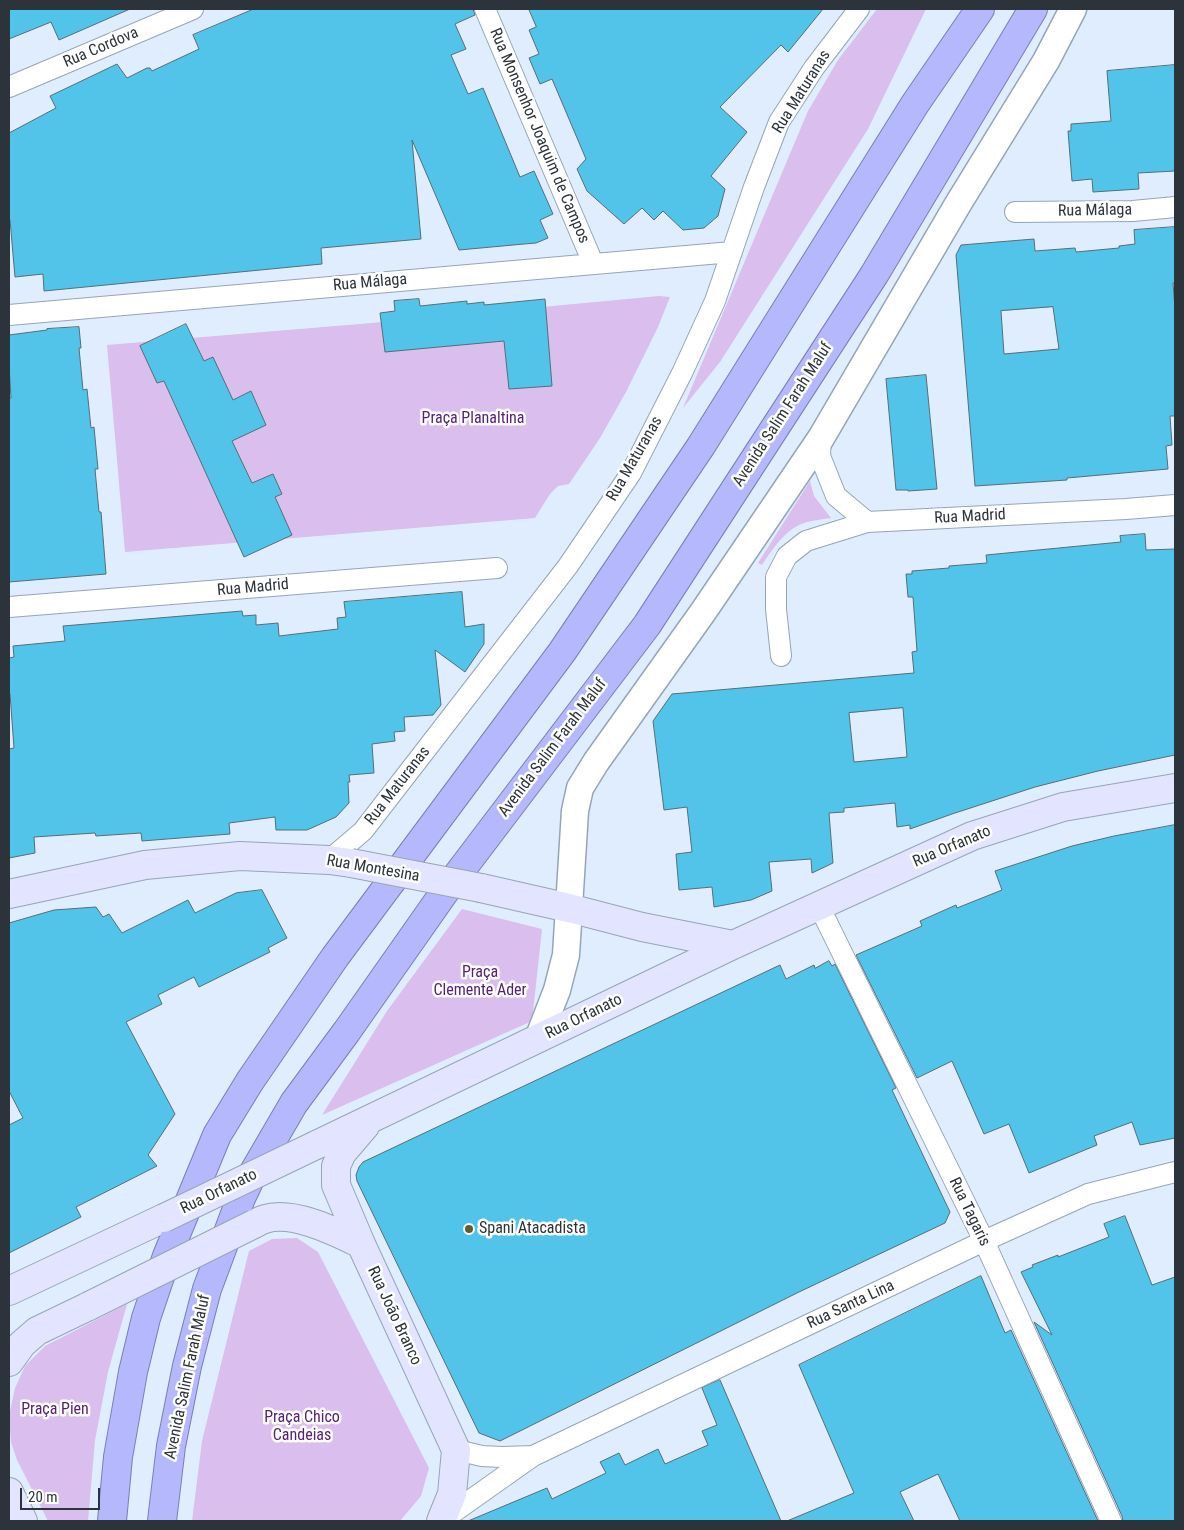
<!DOCTYPE html>
<html>
<head>
<meta charset="utf-8">
<style>
	body { margin:0 }
	#map { position:relative; width:1184px; height:1530px; overflow:hidden; background:#dfedfe; font-family:"Roboto Condensed",sans-serif }
	canvas { display:block }
	.frame { position:absolute; inset:0; border:10px solid #2c333a; pointer-events:none }
	.scale { position:absolute; left:20px; top:1488px; width:80px; height:22px; box-sizing:border-box; border:2px solid #2c333a; border-top:0; padding-left:6px; font-size:15px; line-height:18px; white-space:nowrap; color:#2c333a; -webkit-text-stroke:4px #fff; paint-order:stroke }
</style>
</head>
<body>
<div id="map">
<canvas width="1184" height="1530"></canvas>
<div class="frame"></div>
<div class="scale">20 m</div>
</div>
<script>
const ctx = document.querySelector('canvas').getContext('2d');
ctx.lineJoin = 'round';
function fill(path, color) { ctx.fillStyle = color; ctx.fill(path, 'evenodd'); }
function stroke(path, color, width, dash) { ctx.strokeStyle = color; ctx.lineWidth = width; ctx.lineCap = dash ? 'butt' : 'round'; ctx.setLineDash(dash || []); ctx.stroke(path); }
function label(font, color, halo, rows, align = 'center') {
  ctx.font = font + ' "Roboto Condensed",sans-serif'; ctx.lineWidth = 5; ctx.setLineDash([]); ctx.textBaseline = 'middle'; ctx.strokeStyle = halo; ctx.fillStyle = color; for (const [text, x, y, turn = 0] of rows) {
    ctx.save(); ctx.translate(x, y); ctx.rotate((+turn || 0) * Math.PI / 180); ctx.textAlign = isNaN(turn) ? turn : align; if (halo) ctx.strokeText(text, 0, 0); ctx.fillText(text, 0, 0); ctx.restore();
  }
}
fill(new Path2D(`
	M877 9H926L868 129 720 362 683 408 808 111 838 60Z
	M659 296 670 297 658 327 626 392 600 438 569 484 558 486 550 494 535 518 125 552 107 345 372 323Z
	M810 481 814 496 831 518C824 519 815 520 807 522 786 528 774 547 762 565L758 563Z
	M462 909 542 929 532 1021 322 1115 387 1011Z
	M297 1238 318 1252 429 1468 421 1496 400 1521H192L202 1441 249 1251 272 1239Z
	M127 1304 108 1372 95 1440 88 1521H48L17 1460 11 1442 9 1416 15 1388 25 1366 45 1346Z`), '#d9beee');
const building = new Path2D(`
	M9 9H130L59 40 51 22 9 39Z
	M254 9H473L475 15 455 24 466 49 451 55 468 94 483 88 520 177 534 171 553 214 540 220 548 238 536 243 524 244 459 250 412 140 421 239 321 248 322 264 44 291 43 274 15 277 10 220H9V133L56 108 50 96 117 64 127 78 147 68H150L152 71 199 49 193 35Z
	M529 9H823L788 52 781 45 720 107 747 132 711 176 725 189 718 216 704 228 683 230 663 211 654 220 642 208 624 224 587 191 577 169 586 159 552 79 540 84 529 58 539 54 529 30 536 27Z
	M1175 65V171L1138 173 1139 189 1093 192 1092 179 1072 181 1068 131H1071V124L1111 121 1107 71Z
	M1175 227V283H1173L1175 309V416H1170L1172 445 1166 446 1168 469 1067 478V480L975 486 956 255 961 245 1034 239 1035 251 1075 248 1076 252 1119 248V246L1135 244 1134 230ZM1053 307 1059 349 1004 354 1001 311Z
	M419 299 420 306 467 301V304L484 302V305L545 299 552 386 509 389 504 341 385 352 380 313 395 311 394 301Z
	M186 324 204 361 213 357 233 400 251 391 266 425 232 441 252 483 273 474 282 494 275 497 292 535 244 557 164 381 157 383 140 346Z
	M79 327 81 348H79L83 390 87 389 91 428 94 427 98 469H95L99 512H101L106 574 9 582V398H11L9 365V335L47 330V329Z
	M926 375 937 489 908 491V490H896L886 379Z
	M1145 534 1146 550 1175 549V755L1098 771 1035 787 952 814 910 829V825L897 827 895 803 844 808V812L829 813 833 863 812 873 811 859 769 862 772 891 751 900 714 907 712 887 679 890 676 854 692 852 687 807 664 810 653 721 672 694 914 673 912 652 917 651 913 597H908L906 574H912V571L949 568V566L987 563 986 555 1121 542 1120 536ZM903 708 907 757 854 762 849 713Z
	M462 592 465 627 484 624V644L465 672 435 650 441 705 433 715 404 717 405 731 394 732 395 741 372 744 374 773 349 775 350 782H348L349 803 336 817 307 830H276L275 817 229 823 230 834 142 841 141 833 96 836 95 833 34 837 35 853 9 858V749L14 748 10 694H9V658L14 657 13 646 65 641 63 626 242 611 243 616 256 615V625L278 623 279 636 338 629 337 618 346 617 344 602Z
	M1175 825V1138L1140 1145 1132 1122 1094 1136 1097 1145 1029 1173 1009 1124 984 1134 952 1061 917 1078 856 955 922 926 920 921 956 905 957 908 1002 890 995 871 1072 846 1114 836Z
	M262 890 287 938 268 948 270 952 199 987 194 977 158 995 162 1004 126 1022 175 1114 148 1155 157 1166 76 1207 81 1217 9 1253V1125L23 1118 9 1091V923L54 910 96 907 103 917 109 914 122 933 188 900 195 913 236 893Z
	M829 961 832 966 835 964 896 1088 892 1090 950 1212 945 1223 799 1292 500 1441 479 1433 357 1181 356 1175 359 1167 363 1162 780 965 786 979 814 965 815 968Z
	M1125 1216 1152 1285 1175 1277V1521H1123L1122 1516 1034 1322 1052 1335 1021 1272 1033 1267 1032 1265 1058 1255V1257L1109 1237 1104 1224Z
	M981 1276 1005 1333 1011 1330 1098 1521H960L938 1474 900 1492 914 1521H787L854 1493 799 1365Z
	M720 1380 781 1521H468L547 1488 552 1499 606 1473 600 1462 619 1453 625 1465 658 1449 665 1464 708 1445 702 1431 717 1425 702 1388Z`);
fill(building, '#53c4e9');
stroke(building, '#546e77', 1);
const minor = new Path2D(`
	M485 9 593 263
	M9 87 193 9
	M1015 212 1133 211 1175 207
	M9 315 732 252
	M821 438 820 456 836 496 867 522
	M9 607 497 568
	M781 656 776 609V577L787 556 806 541 867 522 1126 509 1175 505
	M329 860 363 831 568 566 631 473 683 371 715 301 754 187 779 122 814 68 859 9
	M819 906 984 1241 1111 1521
	M456 1450 482 1456 502 1457 533 1456
	M441 1521 533 1456 984 1241 1088 1194 1175 1172`);
const tertiary = new Path2D(`
	M538 1039 557 990 566 955 575 811 580 788 596 762 703 612 821 438 958 204 1046 61 1073 9`);
const secondary = new Path2D(`
	M481 888 569 908 642 927 733 945
	M9 894 145 865 240 856 329 860 351 863
	M365 1126 342 1153 336 1166V1185L361 1244 456 1450 452 1494 441 1521
	M316 1145 733 945 972 836 1063 807 1175 788
	M254 1224C258 1222 261 1220 265 1219 293 1210 336 1232 361 1244
	M9 1291 164 1218
	M9 1362 22 1344 37 1331 89 1306
	M9 1492 23 1521`);
const trunk = new Path2D(`
	M112 1521 118 1457 133 1372 146 1318 167 1256 217 1135 250 1081 335 957 562 652 701 446 915 104 980 9
	M162 1521 171 1446 187 1366 207 1289 241 1198 252 1175 294 1103 347 1031 446 890 647 625 874 275 1033 9`);
stroke(minor, '#95a5b8', 22);
stroke(tertiary, '#95a5b8', 29);
stroke(secondary, '#95a5b8', 30);
stroke(trunk, '#797eb9', 30);
stroke(minor, '#fff', 20);
stroke(tertiary, '#fff', 26);
stroke(secondary, '#e3e4ff', 28);
stroke(trunk, '#b6b8fe', 28);
const secondaryBridge = new Path2D(`
	M351 863 481 888
	M164 1218 316 1145
	M89 1306 254 1224`);
stroke(secondaryBridge, '#95a5b8', 30, []);
stroke(secondaryBridge, '#e3e4ff', 28);
for (const [x, y, r, color] of [
	[469,1229,5,"#605e2b"]
]) { const dot = new Path2D(); dot.arc(x, y, r, 0, 2 * Math.PI); ctx.fillStyle = color; ctx.fill(dot); stroke(dot, '#fff', 2); }
label('16px', '#2c333a', '#fff', [
	["Rua Cordova",101,48,-23],
	["Rua Maturanas",802,92,-58],
	["Rua Monsenhor Joaquim de Campos",539,136,67],
	["Rua Málaga",1095,211,-1],
	["Rua Málaga",370,283,-5],
	["Avenida Salim Farah Maluf",783,415,-57],
	["Rua Maturanas",635,459,-60],
	["Rua Madrid",970,517,-3],
	["Rua Madrid",253,588,-5],
	["Avenida Salim Farah Maluf",553,748,-53],
	["Rua Maturanas",398,786,-52],
	["Rua Orfanato",952,847,-23],
	["Rua Montesina",373,869,10],
	["Rua Orfanato",584,1017,-26],
	["Rua Orfanato",219,1192,-26],
	["Rua Tagaris",969,1212,64],
	["Rua Santa Lina",851,1305,-25],
	["Rua João Branco",394,1316,65],
	["Avenida Salim Farah Maluf",188,1377,-78]
]);
label('16px', '#582077', '#fff', [
	["Praça Planaltina",473,419],
	["Praça",480,973],
	["Clemente Ader",480,991],
	["Praça Pien",55,1410],
	["Praça Chico",302,1418],
	["Candeias",302,1436]
]);
label('16px', '#2c333a', '#fff', [
	["Spani Atacadista",479,1229]
], 'left');
</script>
</body>
</html>
